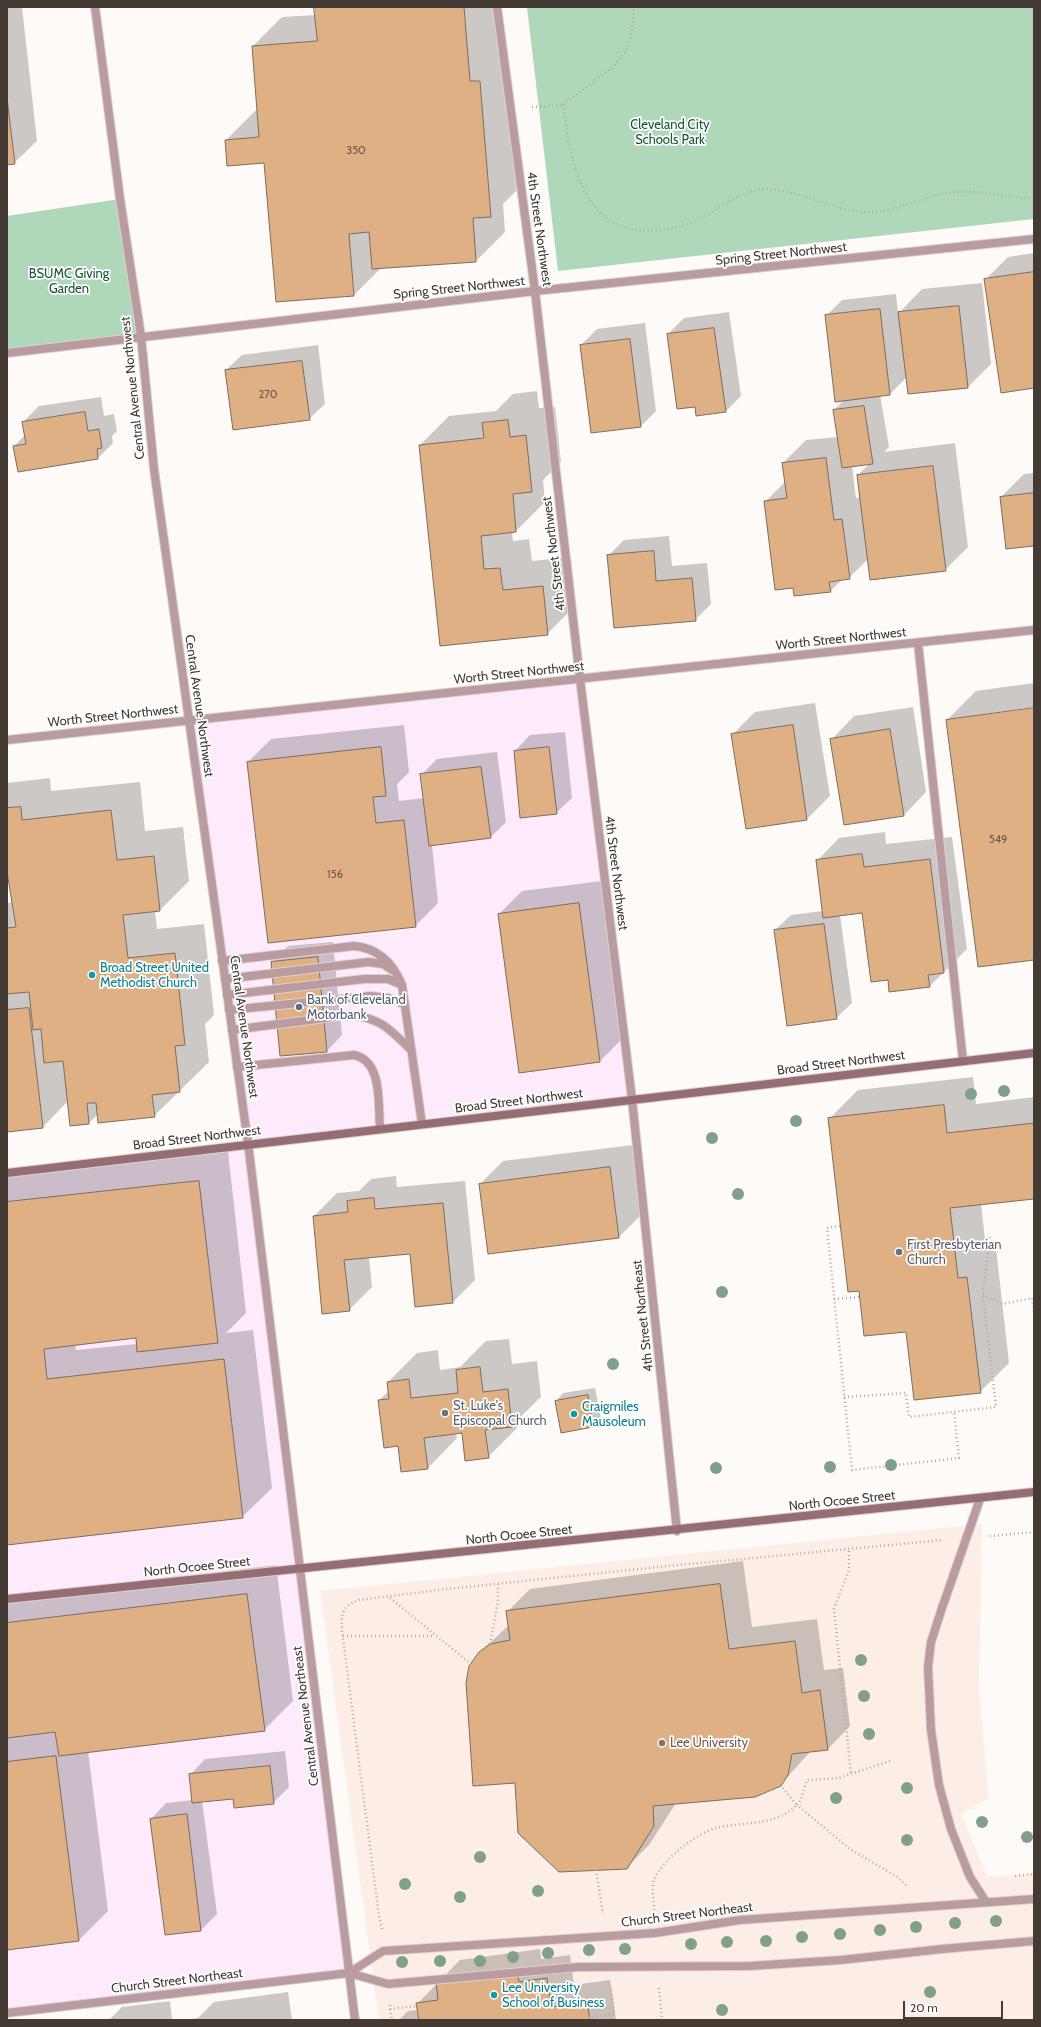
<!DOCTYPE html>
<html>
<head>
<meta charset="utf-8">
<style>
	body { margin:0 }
	#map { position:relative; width:1041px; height:2027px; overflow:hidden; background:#fefaf7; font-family:Cabin,sans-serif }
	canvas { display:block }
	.frame { position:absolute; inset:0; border:8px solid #433b34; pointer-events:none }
	.scale { position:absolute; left:903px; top:2001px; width:100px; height:18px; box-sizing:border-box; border:2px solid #433b34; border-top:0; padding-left:5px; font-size:12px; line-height:14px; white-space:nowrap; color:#433b34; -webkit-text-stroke:3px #fff; paint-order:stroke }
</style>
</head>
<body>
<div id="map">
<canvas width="1041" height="2027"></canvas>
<div class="frame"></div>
<div class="scale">20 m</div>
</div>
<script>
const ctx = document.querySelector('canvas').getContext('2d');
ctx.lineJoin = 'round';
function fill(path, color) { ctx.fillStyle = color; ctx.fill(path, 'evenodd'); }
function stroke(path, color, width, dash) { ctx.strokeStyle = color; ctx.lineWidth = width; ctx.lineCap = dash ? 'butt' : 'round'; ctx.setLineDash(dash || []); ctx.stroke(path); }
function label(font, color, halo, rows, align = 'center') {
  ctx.font = font + ' Cabin,sans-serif'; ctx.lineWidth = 3.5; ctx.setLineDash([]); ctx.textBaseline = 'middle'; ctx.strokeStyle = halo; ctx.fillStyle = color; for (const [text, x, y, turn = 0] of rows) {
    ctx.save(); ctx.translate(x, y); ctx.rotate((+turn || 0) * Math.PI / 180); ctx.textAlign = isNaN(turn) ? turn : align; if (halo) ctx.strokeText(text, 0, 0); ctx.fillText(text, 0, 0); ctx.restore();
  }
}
fill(new Path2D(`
	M580 679 632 1099 248 1143 349 1973 7 2013V1173L248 1143 189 720Z`), '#fdebfc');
fill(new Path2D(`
	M982 1524 979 1687 989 1798 961 1814 987 1876 1034 1874V2020H379L320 1591Z`), '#fceee7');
fill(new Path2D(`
	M527 7H1034V219L558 271Z
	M120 199 141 336 7 353V216Z`), '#afd7ba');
fill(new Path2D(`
	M7 7H22L37 141 14 163 7 164Z
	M315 7H495L498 52H508L520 187 503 204 505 232 476 261 381 268 354 295 265 162 226 140 255 111H258L253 46 282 17 316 15Z
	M1034 253V387L985 280 1008 257Z
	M982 283 991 364 968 387 908 393 907 377 890 394 880 395 889 447 884 452 955 443 968 547 945 570 868 559 849 578 843 579 830 591 794 587 765 502 786 481 783 463 806 440 838 437 834 410 845 399 826 316 842 300 896 294 898 314 922 289ZM870 463 858 475 861 497 856 498 852 466Z
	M729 312 741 396 725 412 668 334 684 318Z
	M645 323 656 411 641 426 581 345 597 329Z
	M318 345 325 404 309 419 226 370 242 355Z
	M537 391 539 408 555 407 561 462 543 480 545 502 516 531 512 532 513 541 529 539 532 561 571 557 576 605 547 634 441 645 420 445 449 416 496 411 513 394Z
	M101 397 104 416 114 414 117 431 112 436 113 443 98 458 14 446 25 435 23 422 39 406Z
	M1034 473V545L1001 497 1024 474Z
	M669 536 672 566 707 563 711 604 695 620 608 556 624 540Z
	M1034 683V707L978 715V717L1034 709V959L947 720 976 691Z
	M815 703 830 796 807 819 732 735 755 712Z
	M913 707 926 792 904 815 832 739 854 716Z
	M404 725 409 772 397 784 399 801 424 798 421 775 437 759 497 752 506 822 490 838 432 845 438 903 415 926 248 762 271 739Z
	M565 732 572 798 556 813 515 751 530 735Z
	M50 778 51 791 140 782 145 831 183 827 189 881 160 910 155 911 157 929 204 924 214 1015 205 1024 209 1062 154 1116 98 1114 89 1123 68 1101 43 1127 7 1131V903L13 902 7 871V783Z
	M885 832 886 844 952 837 967 949 930 986 890 990 889 979 862 912 840 915 852 1003 836 1018 775 930 791 915 823 911 817 861 839 838Z
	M602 881 623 1038 600 1061 499 914 522 891Z
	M333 942 342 1035 327 1051 281 1055 272 962 288 946Z
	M973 1077 976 1104 1034 1097V1198L981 1204 986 1249 996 1248 1009 1363 980 1392 860 1290 829 1119 858 1090Z
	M633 1145 642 1214 619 1237 489 1253 480 1184 503 1161Z
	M228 1152 246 1313 226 1333 253 1330 272 1488 242 1517 7 1544V1177ZM136 1337 137 1344 76 1350 75 1344Z
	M396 1176 397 1187 465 1181 475 1280 452 1303 411 1253 369 1257 372 1287 349 1310 314 1216 337 1193 359 1191 371 1179Z
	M509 1339 512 1364 537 1361 541 1397 516 1421 517 1428 488 1457 463 1432 456 1433 457 1438 428 1468 399 1445 379 1400 389 1391 388 1382 417 1353 438 1350 440 1370 460 1367 486 1341Z
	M595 1388 601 1418 593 1426 556 1401 563 1393Z
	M743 1561 752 1627 817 1619 824 1670 843 1668 850 1726 828 1749 811 1751 780 1785 676 1803 649 1845 626 1868 516 1782 479 1653 509 1625 507 1612 530 1589Z
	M276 1565 293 1701 264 1730 88 1751 108 1911 79 1940 7 1949V1598Z
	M285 1751 289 1787 273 1803 234 1798 202 1801 217 1914 201 1930 166 1934 151 1819 166 1803 193 1800 190 1775 205 1759Z
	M540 1949 541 1959 570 1955 574 1985 610 1980 616 2020H399L408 2011 418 2010 417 2004 460 1960Z
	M288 1992 292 2020H186L198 2018 214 2002Z
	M170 2001 172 2020H109L122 2007Z`), '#0003');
const building = new Path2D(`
	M314 7H464L470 81H480L491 217 473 218 476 262 372 269 369 232 349 234 354 296 276 302 264 163 227 166 225 140 259 137 252 46 317 41Z
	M7 98 15 164 7 165Z
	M1034 272V388L1001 393 984 279Z
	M959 306 968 388 908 394 898 312Z
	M880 309 890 395 835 402 825 315Z
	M714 328 726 412 696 416 695 407 677 409 667 334Z
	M630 339 641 427 591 433 580 345Z
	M302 361 310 420 233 430 225 370Z
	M864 406 873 464 842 468 833 410Z
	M85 412 88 431 99 429 102 448 97 449 98 459 18 472 13 446 26 444 22 422Z
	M508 420 510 437 526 435 532 492 513 494 516 532 481 536 484 569 500 568 503 590 543 586 548 635 440 646 419 445 484 438 482 423Z
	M826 458 834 520 842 519 850 579 829 582 831 592 794 596 793 588 775 590 764 501 787 498 782 463Z
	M933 466 946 571 870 580 857 475Z
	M1034 493V546L1006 549 1000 497Z
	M654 551 656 581 692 578 696 621 614 628 607 555Z
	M1034 708V960L978 967 946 720Z
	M793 725 807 820 746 829 731 734Z
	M890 729 904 816 844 825 830 739Z
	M381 747 386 796 373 797 376 823 404 820 416 927 268 943 247 762Z
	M549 747 557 814 520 818 514 751Z
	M481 767 491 838 429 846 420 774Z
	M21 807 22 820 111 810 117 860 154 856 160 911 123 915 128 958 175 953 185 1045 175 1046 180 1092 152 1095 155 1117 98 1123 96 1103H87L89 1124 70 1126 63 1061 44 1063 41 1029 33 1030 29 992 7 994V928L16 927 7 872V808Z
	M862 854 864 867 930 859 944 973 928 975 930 987 889 992 888 980 871 982 862 913 823 918 816 860Z
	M579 903 600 1062 519 1073 498 914Z
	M824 924 837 1019 787 1026 774 930Z
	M318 957 327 1052 280 1056 271 962Z
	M29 1008 43 1128 7 1132V1010Z
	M944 1105 947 1133 1034 1123V1199L950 1208 958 1278 967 1277 981 1393 914 1400 906 1332 864 1336 859 1291 848 1292 828 1118Z
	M610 1167 619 1238 488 1254 479 1184Z
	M199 1181 218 1343 137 1352 136 1338 44 1349 47 1379 224 1359 243 1518 7 1545V1202Z
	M374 1198 375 1209 443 1203 453 1303 415 1307 410 1254 344 1260 350 1311 322 1314 313 1216 348 1212 347 1201Z
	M480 1367 483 1392 508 1389 512 1427 485 1430 489 1458 465 1461 462 1433 424 1438 428 1469 401 1472 398 1446 384 1448 378 1400 389 1399 387 1382 409 1379 411 1398 458 1393 456 1370Z
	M588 1395 593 1427 561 1433 555 1401Z
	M720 1584 729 1649 795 1641 802 1693 820 1690 828 1750 792 1754 788 1775 781 1786 755 1797 653 1806 654 1826 627 1869 559 1872 518 1833 515 1783 473 1786 466 1683 469 1666 479 1652 490 1644 510 1640 506 1611Z
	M247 1594 265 1731 59 1756 55 1732 7 1738V1623Z
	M56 1756 79 1941 7 1950V1762Z
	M270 1766 274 1804 234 1808 233 1799 192 1803 189 1774Z
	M187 1814 201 1931 165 1935 150 1819Z
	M517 1971 519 1982 547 1978 551 2007 587 2002 590 2020H419L416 2003 438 2000 436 1982Z`);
fill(building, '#e0b085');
stroke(building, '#7d6c5d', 1);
const service = new Path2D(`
	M918 643 963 1061
	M222 961 354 946C378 948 393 963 402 985L422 1124
	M225 979 369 962 383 964 392 970
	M227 995 364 979H388L402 985
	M229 1010 370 996 388 998 404 1004
	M232 1030 349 1015C379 1017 390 1029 410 1049
	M237 1067 354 1055C383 1061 378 1105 380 1129
	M980 1499 942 1608 931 1642 928 1667 931 1730 939 1785 951 1829 970 1877 986 1902`);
const minor = new Path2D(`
	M95 7 120 199 141 336 154 469 248 1143 355 2020
	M497 7 535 291 580 679 632 1099 677 1531
	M7 353 535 291 1034 239
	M7 740 1034 630
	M349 1973 383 1951 655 1933 740 1920 1034 1899
	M7 2013 349 1973 388 1984 578 1967 750 1966 841 1960 942 1949 1034 1941`);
const secondary = new Path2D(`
	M7 1173 1034 1053
	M7 1599 1034 1492`);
stroke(service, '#d9d4d0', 10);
stroke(minor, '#d9d4d0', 10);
stroke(secondary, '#d9d4d0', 10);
stroke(new Path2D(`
	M563 105C570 153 577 221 637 230 657 232 675 229 693 222 714 213 737 193 758 190 788 185 831 210 862 212 897 214 922 195 956 192 982 190 1008 198 1034 198
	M532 107 563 105 613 67 626 51 631 38 634 7
	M840 1226 827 1228 852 1470 959 1458 954 1412
	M983 1295 1003 1304 1032 1298 1034 1311
	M834 1299 860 1297
	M844 1397 906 1393 909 1417 996 1407 983 1295 990 1234
	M990 1536 1034 1532
	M849 1551V1570L834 1609 851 1774
	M390 1598 471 1664
	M343 1636H434
	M490 1644 498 1601V1584
	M890 1761 838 1778 807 1780 801 1800 797 1805 850 1849 896 1876 907 1886
	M596 1870 603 1914
	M1015 1876 1034 1874
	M654 1910C654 1902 651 1887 654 1880 662 1860 695 1834 716 1828 744 1821 775 1827 797 1805L781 1786
	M382 1929 379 1916 342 1631C341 1614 341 1607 359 1600L447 1589 668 1566 943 1540
	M659 1988 662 2020
	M390 2005V2009L416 2006
	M390 2009 392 2020
	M589 2018 614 2014 611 1987`), '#b0aba6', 2.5, [1, 3]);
stroke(service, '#b99ba0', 8);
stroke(minor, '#b99ba0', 8);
stroke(secondary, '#976d74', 8);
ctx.fillStyle = '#80a08b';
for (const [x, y] of [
	[1004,1091],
	[971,1094],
	[796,1121],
	[712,1138],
	[738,1194],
	[722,1292],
	[613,1364],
	[891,1465],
	[830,1467],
	[716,1468],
	[861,1660],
	[864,1696],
	[869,1734],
	[907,1788],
	[836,1798],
	[982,1822],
	[1027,1837],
	[907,1840],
	[480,1857],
	[405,1884],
	[538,1891],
	[460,1897],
	[996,1921],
	[955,1923],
	[916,1927],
	[880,1930],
	[840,1934],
	[802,1937],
	[766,1941],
	[727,1942],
	[691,1944],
	[625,1949],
	[589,1950],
	[548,1953],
	[513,1957],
	[440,1961],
	[480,1961],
	[402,1962],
	[930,1992],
	[722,2010]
]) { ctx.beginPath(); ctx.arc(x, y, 6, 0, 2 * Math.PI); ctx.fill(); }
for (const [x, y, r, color] of [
	[92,975,4,"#0f9aa8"],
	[299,1007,4,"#5c6f8a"],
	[899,1252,4,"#6b7280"],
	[445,1413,4,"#6b7280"],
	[574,1414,4,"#0f9aa8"],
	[662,1743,4,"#8d6e63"],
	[494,1995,4,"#0f9aa8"]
]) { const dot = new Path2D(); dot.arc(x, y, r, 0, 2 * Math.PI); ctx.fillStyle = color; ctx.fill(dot); stroke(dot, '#fff', 1.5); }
label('11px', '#6a5848', null, [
	["350",356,151],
	["270",268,395],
	["549",998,840],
	["156",335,875]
]);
label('13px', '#185732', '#fff', [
	["Cleveland City",670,125],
	["Schools Park",670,140],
	["BSUMC Giving",69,274],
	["Garden",69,289]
]);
label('13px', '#433b34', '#fff', [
	["4th Street Northwest",539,229,82],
	["Spring Street Northwest",781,254,-6],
	["Spring Street Northwest",459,288,-6],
	["Central Avenue Northwest",133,388,-96],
	["4th Street Northwest",554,554,-97],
	["Worth Street Northwest",841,639,-6],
	["Worth Street Northwest",519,673,-6],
	["Central Avenue Northwest",199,706,82],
	["Worth Street Northwest",113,716,-6],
	["4th Street Northwest",616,873,83],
	["Central Avenue Northwest",244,1027,82],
	["Broad Street Northwest",841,1063,-7],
	["Broad Street Northwest",519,1101,-7],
	["Broad Street Northwest",197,1138,-7],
	["4th Street Northeast",643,1316,-96],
	["North Ocoee Street",842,1501,-6],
	["North Ocoee Street",519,1535,-6],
	["North Ocoee Street",197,1567,-6],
	["Central Avenue Northeast",306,1716,-97],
	["Church Street Northeast",687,1915,-7],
	["Church Street Northeast",177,1981,-7]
]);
label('13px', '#0d838f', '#fff', [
	["Broad Street United",100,968],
	["Methodist Church",100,983],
	["Craigmiles",582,1407],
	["Mausoleum",582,1422],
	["Lee University",502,1988],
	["School of Business",502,2003]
], 'left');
label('13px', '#4e5e75', '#fff', [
	["Bank of Cleveland",307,1000],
	["Motorbank",307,1015]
], 'left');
label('13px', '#5b616d', '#fff', [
	["First Presbyterian",907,1245],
	["Church",907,1260],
	["St. Luke's",453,1406],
	["Episcopal Church",453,1421]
], 'left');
label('13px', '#785e54', '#fff', [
	["Lee University",670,1743]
], 'left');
</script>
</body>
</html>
